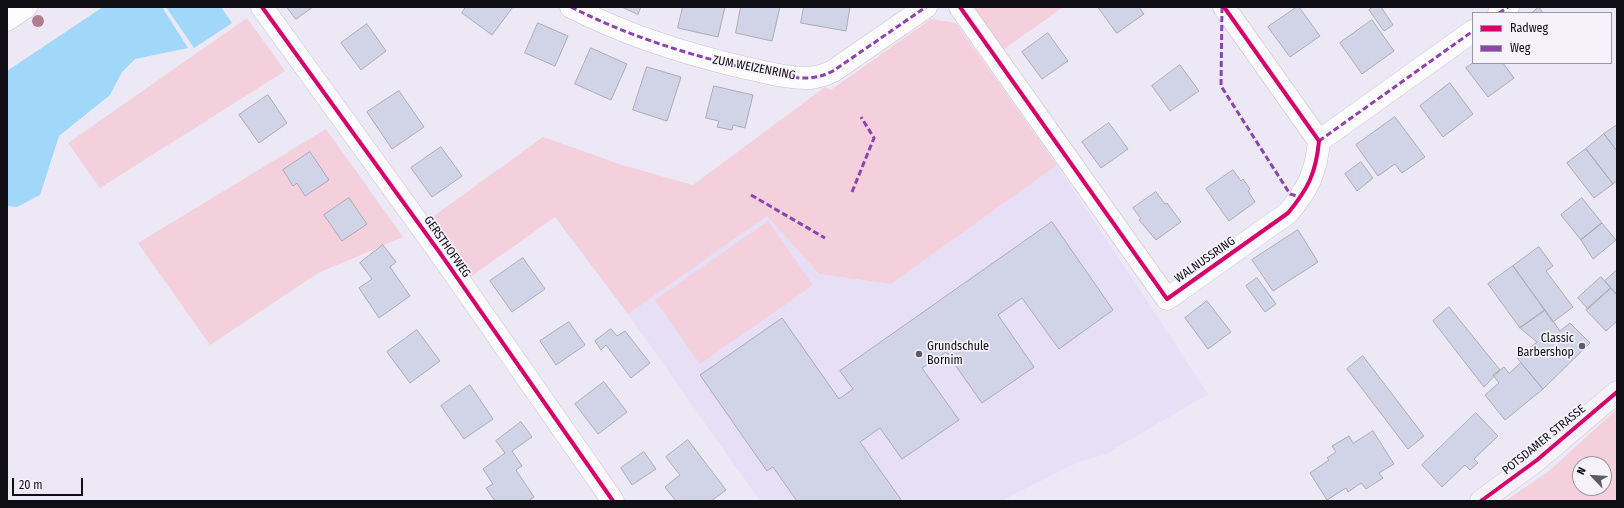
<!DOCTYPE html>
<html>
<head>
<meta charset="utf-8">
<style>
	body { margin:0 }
	#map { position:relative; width:1624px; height:508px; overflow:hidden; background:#ece8f5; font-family:"Fira Sans Condensed",sans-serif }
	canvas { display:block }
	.frame { position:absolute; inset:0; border:8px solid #100e15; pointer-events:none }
	.legend { position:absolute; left:1472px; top:12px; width:140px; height:52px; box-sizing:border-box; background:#f5f2fc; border:1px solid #9997a0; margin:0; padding:5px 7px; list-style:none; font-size:12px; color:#100e15 }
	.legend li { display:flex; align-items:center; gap:8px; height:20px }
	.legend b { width:20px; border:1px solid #9997a0 }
	.north { position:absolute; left:1572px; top:456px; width:40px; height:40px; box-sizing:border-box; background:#f5f2fc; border:1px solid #9997a0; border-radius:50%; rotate:295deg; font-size:11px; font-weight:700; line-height:16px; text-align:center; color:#100e15 }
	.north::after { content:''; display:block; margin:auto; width:14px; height:18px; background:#5d5a63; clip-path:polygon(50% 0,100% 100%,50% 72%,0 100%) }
	.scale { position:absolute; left:12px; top:478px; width:71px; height:18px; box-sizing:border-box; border:2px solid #100e15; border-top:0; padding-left:5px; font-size:12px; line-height:14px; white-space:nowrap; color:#100e15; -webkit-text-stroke:3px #f5f2fc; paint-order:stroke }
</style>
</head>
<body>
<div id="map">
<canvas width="1624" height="508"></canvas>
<div class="frame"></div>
<ul class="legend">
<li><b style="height:5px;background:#d6006c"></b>Radweg</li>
<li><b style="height:5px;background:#8e44ad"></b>Weg</li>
</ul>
<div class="north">N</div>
<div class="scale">20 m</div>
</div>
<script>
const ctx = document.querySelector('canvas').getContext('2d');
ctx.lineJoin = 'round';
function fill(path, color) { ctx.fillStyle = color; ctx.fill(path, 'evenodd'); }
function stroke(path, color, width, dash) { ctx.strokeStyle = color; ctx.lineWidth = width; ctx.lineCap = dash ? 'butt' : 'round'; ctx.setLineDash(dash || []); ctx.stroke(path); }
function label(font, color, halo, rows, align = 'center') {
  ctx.font = font + ' "Fira Sans Condensed",sans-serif'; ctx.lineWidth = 3.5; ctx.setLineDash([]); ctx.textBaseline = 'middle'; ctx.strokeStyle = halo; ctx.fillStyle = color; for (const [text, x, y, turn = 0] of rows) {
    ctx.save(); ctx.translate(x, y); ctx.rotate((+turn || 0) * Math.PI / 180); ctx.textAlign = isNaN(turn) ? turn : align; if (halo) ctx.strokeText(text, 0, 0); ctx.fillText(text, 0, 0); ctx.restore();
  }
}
fill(new Path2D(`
	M1057 165 1208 394 1106 454 1078 462 1001 501H760L628 314 767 216 819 274 891 284Z`), '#e6dff6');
fill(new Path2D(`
	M972 7H1063L1003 50Z
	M247 18 285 71 100 188 68 143Z
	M931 19 956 23 1057 165 891 284 819 274 767 216 628 314 555 217 469 278 427 221 543 137 622 165 693 185 825 87 831 90Z
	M326 129 403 237 318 273 210 345 138 243Z
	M768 221 813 285 700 364 655 300Z
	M1617 409V501H1505L1548 472ZM1580 464H1604V488H1580Z`), '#f3d0dc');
fill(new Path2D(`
	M103 7H162L188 48 135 59 122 72 110 95 59 136 40 195 17 207 7 206V71Z
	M166 7H221L232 23 194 48Z`), '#a1d7f9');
const building = new Path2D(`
	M287 7H313L296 19Z
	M466 7H513L492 35 462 13Z
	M622 7H641L638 14Z
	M683 7H725L718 37 678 28Z
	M741 7H780L772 41 736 33Z
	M804 7H850L846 31 801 23Z
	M1098 7H1139L1144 14 1117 33Z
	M1297 7H1299L1320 36 1290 57 1268 27Z
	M1374 7H1381L1393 25 1384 31 1369 10Z
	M1539 7 1543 13H1532Z
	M1372 20 1394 51 1362 74 1340 43Z
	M538 23 568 36 555 66 525 53Z
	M367 24 386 51 361 70 341 43Z
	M1048 33 1068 61 1042 79 1022 52Z
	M591 48 627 64 611 100 575 84Z
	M1473 63H1503L1514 78 1488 97 1466 68Z
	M1180 65 1199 91 1170 111 1152 86Z
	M647 67 681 77 667 121 633 110Z
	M1450 83 1473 114 1443 137 1420 106Z
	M714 86 753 95 745 128 733 125 732 130 717 127 719 121 706 118Z
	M399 91 424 127 392 149 367 112Z
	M268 95 287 123 259 143 239 115Z
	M1395 117 1425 157 1402 173 1395 164 1378 176 1356 145Z
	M1109 123 1128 149 1101 168 1082 142Z
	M1617 125V151L1604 134Z
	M1604 134 1617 151V181L1613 184 1586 149Z
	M441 147 462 176 432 197 411 168Z
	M1586 149 1613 184 1594 198 1567 163Z
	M310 152 329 180 305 196 297 183 293 186 283 170Z
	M1361 162 1373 178 1357 191 1345 174Z
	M1233 170 1241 181 1243 179 1250 189 1248 191 1255 202 1229 221 1206 189Z
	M1156 192 1165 204 1167 203 1181 222 1156 240 1139 220 1141 219 1133 208Z
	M349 198 367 224 342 241 324 215Z
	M1582 198 1602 223 1581 240 1561 215Z
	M1052 222 1113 310 1059 349 1022 298 998 315 1034 367 982 403 946 352 922 368 959 420 902 459 880 428 860 442 902 501H797L773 467 767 471 700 375 782 318 839 399 853 389 840 371Z
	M1602 223 1616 240 1593 259 1581 240Z
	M1298 230 1318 262 1273 291 1252 260Z
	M383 245 396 262 390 267 410 296 379 318 359 288 372 279 360 263Z
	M1539 247 1553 266 1546 271 1573 307 1553 322 1513 266Z
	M523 258 545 289 512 312 490 281Z
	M1513 266 1545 310 1520 328 1488 284Z
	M1617 270V295L1605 281Z
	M1601 277 1611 288 1588 309 1578 298Z
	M1257 278 1276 304 1265 312 1246 286Z
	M1611 288 1617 295V321L1606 331 1586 310Z
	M1207 301 1231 332 1208 349 1185 318Z
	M1449 307 1500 370 1484 387 1433 321Z
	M1545 310 1560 331 1570 323 1590 343 1543 389 1517 358 1537 342 1520 328Z
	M569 322 585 345 556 365 540 341Z
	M611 329 617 336 625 331 650 363 631 378 606 345 601 350 595 341Z
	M417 330 440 361 410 383 387 352Z
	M1363 356 1424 436 1408 449 1347 369Z
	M1521 363 1543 389 1505 420 1485 395 1499 383 1493 375 1504 367 1509 373Z
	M604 382 627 412 598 434 575 404Z
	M470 385 493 419 464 439 441 406Z
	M1476 413 1498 436 1474 459 1478 463 1470 470 1465 465 1442 487 1422 465Z
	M521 422 532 437 512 451 522 466 516 470 534 497 528 501H495L486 488 493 484 483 469 505 453 496 441Z
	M1373 431 1394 464 1379 473 1383 478 1366 489 1361 483 1348 492 1346 488 1327 500 1310 473 1329 460 1327 458 1336 452 1332 446 1349 436 1353 443Z
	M688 440 726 490 711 501H676L665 487 680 475 666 457Z
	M644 452 656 469 632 485 621 468Z`);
fill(building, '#d1d4e7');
stroke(building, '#ababb5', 1);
const minor = new Path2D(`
	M262 7 440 253 613 501
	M571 7C626 35 685 54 746 68 766 72 789 79 810 78 818 77 825 75 833 71L926 7
	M960 7 1167 299 1288 213C1308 189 1316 173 1319 141L1224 7
	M1499 13 1508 7
	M7 20 26 7
	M1319 141 1473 31`);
const primary = new Path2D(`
	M1481 501 1537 460 1617 392`);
stroke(minor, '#c7c4cd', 23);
stroke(primary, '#c8c7cc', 23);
stroke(minor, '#fcfcfe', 22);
stroke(primary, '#f7f2f8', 22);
stroke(new Path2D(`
	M571 7C626 35 685 54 746 68 766 72 789 79 810 78 818 77 825 75 833 71L926 7
	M1222 7 1221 86 1290 194 1301 197
	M1499 13 1508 7
	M1319 141 1473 31
	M852 192 874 138 861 117
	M751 195 825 238`), '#8e44ad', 3, [6, 3]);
stroke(new Path2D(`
	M262 7 440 253 613 501
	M960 7 1167 299 1288 213C1308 189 1316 173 1319 141L1224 7
	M1481 501 1537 460 1617 392`), '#d6006c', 4);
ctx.fillStyle = '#b27d91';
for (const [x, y] of [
	[38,21]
]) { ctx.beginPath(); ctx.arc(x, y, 6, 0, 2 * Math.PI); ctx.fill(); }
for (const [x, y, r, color] of [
	[1582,346,4,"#5d5a63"],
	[919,354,4,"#5d5a63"]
]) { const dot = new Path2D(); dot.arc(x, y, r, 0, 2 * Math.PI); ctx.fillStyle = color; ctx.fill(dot); stroke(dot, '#f5f2fc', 1.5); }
label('12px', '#100e15', '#f5f2fc', [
	["ZUM WEIZENRING",754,68,11],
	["GERSTHOFWEG",447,247,55],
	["WALNUSSRING",1205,260,-35],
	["POTSDAMER STRASSE",1544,440,-39]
]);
label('12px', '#100e15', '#f5f2fc', [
	["Classic",1574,339],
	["Barbershop",1574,353],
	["Grundschule",927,347,"left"],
	["Bornim",927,361,"left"]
], 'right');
</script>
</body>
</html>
